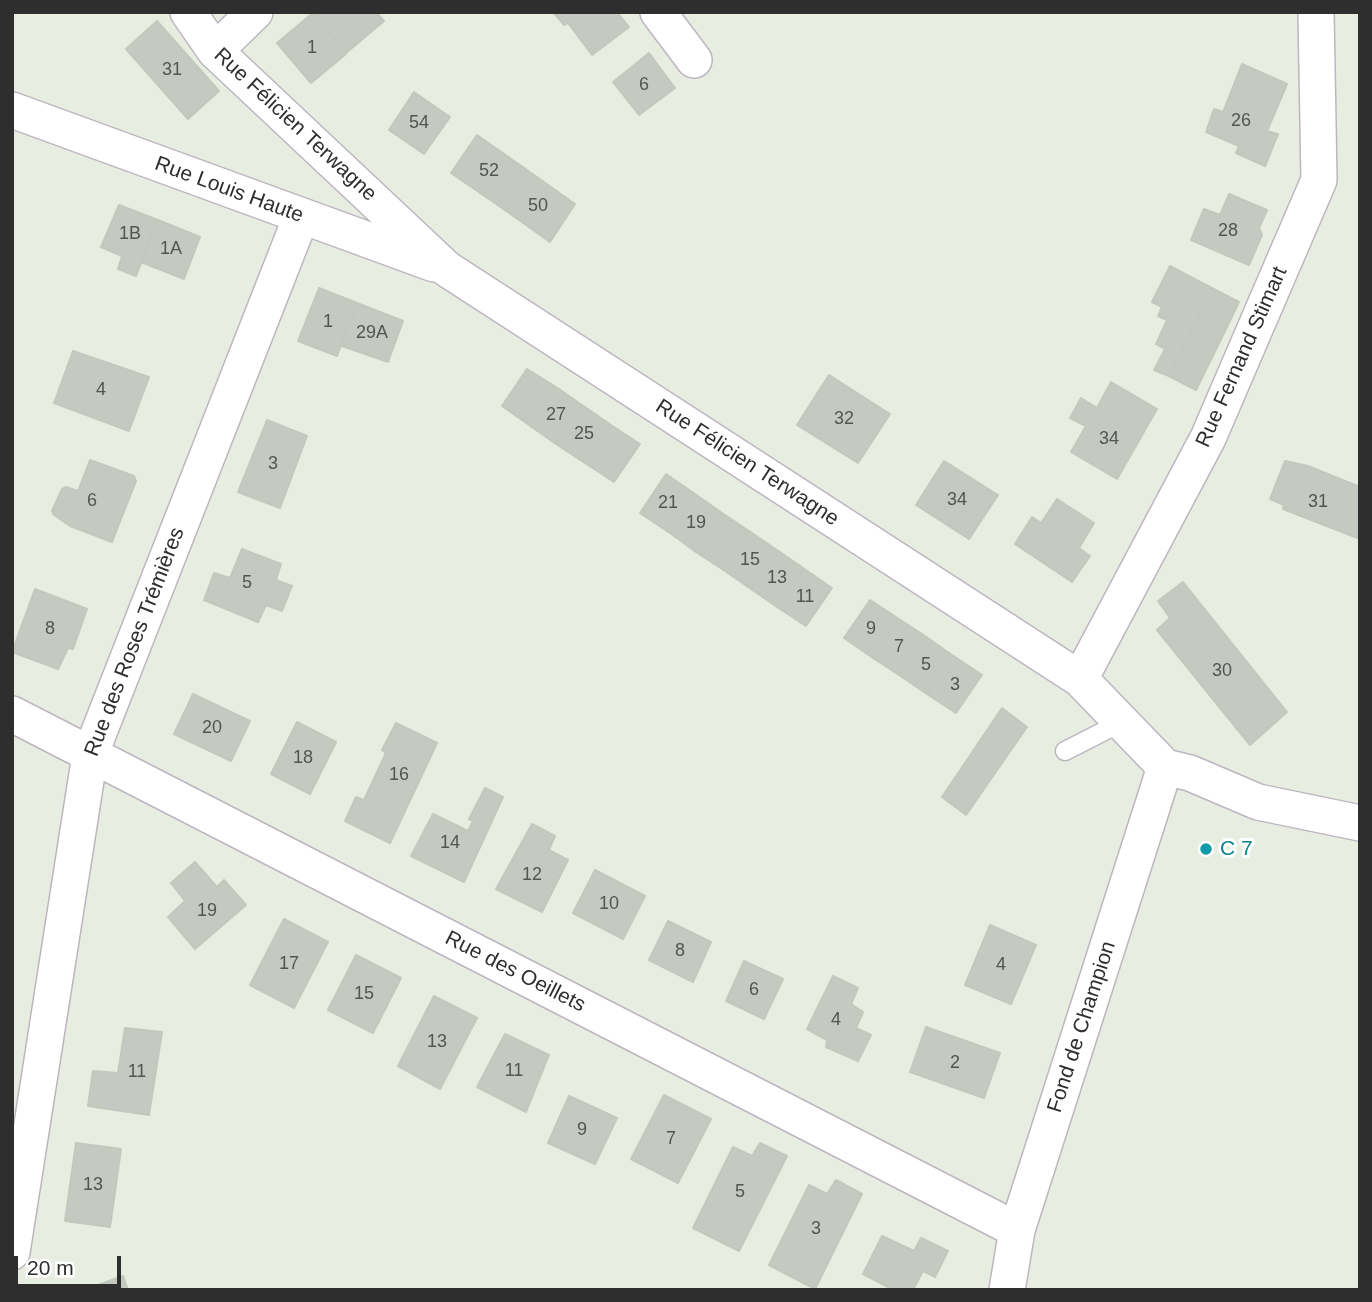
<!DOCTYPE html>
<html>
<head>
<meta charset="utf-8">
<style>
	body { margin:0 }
	#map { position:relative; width:1372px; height:1302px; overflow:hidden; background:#e8ede2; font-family:Helvetica,sans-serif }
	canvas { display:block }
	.frame { position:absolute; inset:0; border:14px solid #2e2e2e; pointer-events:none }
	.scale { position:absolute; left:14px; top:1256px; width:107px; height:32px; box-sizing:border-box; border:4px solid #2e2e2e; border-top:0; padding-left:9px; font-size:21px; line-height:24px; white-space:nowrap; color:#2e2e2e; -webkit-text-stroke:5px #fff; paint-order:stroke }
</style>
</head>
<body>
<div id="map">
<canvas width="1372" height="1302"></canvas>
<div class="frame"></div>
<div class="scale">20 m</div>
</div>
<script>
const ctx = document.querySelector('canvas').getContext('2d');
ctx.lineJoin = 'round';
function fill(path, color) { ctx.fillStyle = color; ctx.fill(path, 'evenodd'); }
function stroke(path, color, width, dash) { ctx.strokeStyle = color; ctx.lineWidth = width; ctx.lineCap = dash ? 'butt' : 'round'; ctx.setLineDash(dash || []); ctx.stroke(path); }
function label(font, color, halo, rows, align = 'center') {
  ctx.font = font + ' Helvetica,sans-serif'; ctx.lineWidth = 6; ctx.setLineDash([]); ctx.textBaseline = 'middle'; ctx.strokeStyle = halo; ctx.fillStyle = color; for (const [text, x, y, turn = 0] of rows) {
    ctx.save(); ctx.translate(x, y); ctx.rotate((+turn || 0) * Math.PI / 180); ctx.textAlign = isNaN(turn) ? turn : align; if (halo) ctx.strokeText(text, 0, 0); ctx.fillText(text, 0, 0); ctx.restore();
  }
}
const building = new Path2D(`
	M314 12H376L384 21 346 53Z
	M314 12 346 54 311 83 277 43Z
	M617 12 629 27 592 55 568 23 564 25 554 13Z
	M157 21 219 91 188 119 126 49Z
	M649 53 675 88 639 115 613 82Z
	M1242 64 1287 84 1267 131 1278 134 1265 166 1236 153 1239 146 1206 132 1214 109 1223 112Z
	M414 92 450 117 424 154 389 130Z
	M477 135 527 170 502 208 451 173Z
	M527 170 575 204 550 242 502 208Z
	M1229 194 1267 210 1259 228 1262 235 1249 265 1191 240 1204 209 1220 215Z
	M119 205 158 220 136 276 118 269 122 256 101 247Z
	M158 220 200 237 184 279 141 262Z
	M1170 266 1204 284 1191 308 1200 312 1169 376 1154 370 1165 349 1156 344 1167 320 1158 316 1162 307 1152 302Z
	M1204 284 1239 302 1228 325 1191 308Z
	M319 288 357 303 337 356 298 341Z
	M357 303 403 321 388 362 342 346Z
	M1200 312 1228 325 1196 390 1169 376Z
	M73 351 149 377 129 431 54 403Z
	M527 369 556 387 529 425 502 406Z
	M829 375 890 414 858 463 797 425Z
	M1111 382 1157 409 1117 479 1071 452 1086 426 1070 418 1081 398 1097 408Z
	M556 387 582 405 556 444 529 425Z
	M582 405 611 425 585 463 556 444Z
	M267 420 307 436 280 508 238 492Z
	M611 425 640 444 614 482 585 463Z
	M90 460 134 476 136 481 112 542 70 526 54 515 52 511 62 489 66 487 78 491Z
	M944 461 998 495 969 539 916 505Z
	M1285 461 1308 466 1360 487V539L1283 509 1284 505 1270 499Z
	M666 474 695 494 670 533 640 513Z
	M695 494 722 513 696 552 670 533Z
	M1057 499 1094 523 1079 548 1090 556 1072 582 1015 544 1032 517 1041 523Z
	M722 513 749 531 722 569 696 552Z
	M749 531 777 550 751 589 722 569Z
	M242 549 281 564 276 580 292 586 282 611 266 605 258 622 204 600 214 573 230 578Z
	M777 550 803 568 777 607 751 589Z
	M803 568 832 588 806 626 777 607Z
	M1183 582 1287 712 1250 745 1157 630 1170 618 1158 601Z
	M35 589 87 609 73 649 68 648 58 669 12 652Z
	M870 600 899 619 873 658 844 638Z
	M899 619 925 636 899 675 873 658Z
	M925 636 952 655 927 694 899 675Z
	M952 655 982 675 956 713 927 694Z
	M193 694 250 721 231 761 174 734Z
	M1002 708 1027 727 966 815 942 797Z
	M297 722 336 742 310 794 271 774Z
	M396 723 437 743 390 843 345 821 356 797 364 800 386 753 382 750Z
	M485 788 503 797 464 882 411 856 433 814 468 831 473 821 469 819Z
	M532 824 555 836 549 850 568 860 542 912 496 889Z
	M195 862 217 887 224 880 246 905 195 949 168 917 185 901 171 883Z
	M595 870 645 896 623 939 573 913Z
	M284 919 328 942 294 1008 250 985Z
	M668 921 711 942 693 982 649 960Z
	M990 925 1036 945 1011 1004 965 985Z
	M356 955 401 978 373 1033 328 1010Z
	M744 961 783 979 764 1019 726 1001Z
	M833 976 858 988 851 1004 863 1012 856 1028 871 1035 858 1061 826 1047 827 1040 807 1029Z
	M434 996 477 1018 440 1089 398 1066Z
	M926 1027 1000 1053 984 1098 910 1072Z
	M125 1028 162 1032 149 1115 88 1106 93 1071 118 1073Z
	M505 1034 549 1055 526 1112 477 1087Z
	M664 1095 711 1119 678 1183 631 1159Z
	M569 1096 617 1118 595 1164 548 1143Z
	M76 1143 121 1149 110 1227 65 1221Z
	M760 1143 787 1156 739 1251 693 1228 733 1147 752 1156Z
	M836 1180 862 1194 815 1289 769 1265 809 1185 827 1194Z
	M882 1236 914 1251 921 1238 948 1251 935 1277 923 1271 913 1290H894L863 1274Z
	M123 1276 128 1290H84Z`);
fill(building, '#c4c9c1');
stroke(building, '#c2c9bc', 2);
const service = new Path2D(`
	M1065 751 1122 722`);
const minor = new Path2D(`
	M188 12 215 51 447 269 1080 679 1165 767 1190 773 1258 802 1360 823
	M658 12 694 60
	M215 51 255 12
	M12 110 434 264
	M1080 679 1208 438 1319 180 1316 12
	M12 714 1017 1230
	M12 1252 90 755 301 217
	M1007 1290 1017 1230 1165 767`);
stroke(service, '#bdb5c0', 21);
stroke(minor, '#bdb5c0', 38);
stroke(service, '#fff', 18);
stroke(minor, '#fff', 35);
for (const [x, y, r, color] of [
	[1206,849,7,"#0f9aa8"]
]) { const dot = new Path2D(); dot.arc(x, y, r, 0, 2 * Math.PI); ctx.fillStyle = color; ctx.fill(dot); stroke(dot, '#fff', 2.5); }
label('18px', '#545553', null, [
	["1",312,48],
	["31",172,70],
	["6",644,85],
	["26",1241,121],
	["54",419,123],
	["52",489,171],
	["50",538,206],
	["28",1228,231],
	["1B",130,234],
	["1A",171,249],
	["1",328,322],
	["29A",372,333],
	["4",101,390],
	["27",556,415],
	["32",844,419],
	["25",584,434],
	["34",1109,439],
	["3",273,464],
	["34",957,500],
	["6",92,501],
	["31",1318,502],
	["21",668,503],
	["19",696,523],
	["15",750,560],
	["13",777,578],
	["5",247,583],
	["11",805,597],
	["8",50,629],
	["9",871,629],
	["7",899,647],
	["5",926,665],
	["30",1222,671],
	["3",955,685],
	["20",212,728],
	["18",303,758],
	["16",399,775],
	["14",450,843],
	["12",532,875],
	["10",609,904],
	["19",207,911],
	["8",680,951],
	["17",289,964],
	["4",1001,965],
	["6",754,990],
	["15",364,994],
	["4",836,1020],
	["13",437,1042],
	["2",955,1063],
	["11",514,1071],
	["11",137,1072],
	["9",582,1130],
	["7",671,1139],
	["13",93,1185],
	["5",740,1192],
	["3",816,1229]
]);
label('21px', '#2e2e2e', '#fff', [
	["Rue Félicien Terwagne",295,125,43],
	["Rue Louis Haute",229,190,20],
	["Rue Fernand Stimart",1242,357,-66],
	["Rue Félicien Terwagne",747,463,33],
	["Rue des Roses Trémières",135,642,-69],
	["Rue des Oeillets",515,972,27],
	["Fond de Champion",1082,1027,-72]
]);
label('21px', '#0d838f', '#fff', [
	["C 7",1220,849]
], 'left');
</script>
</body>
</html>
